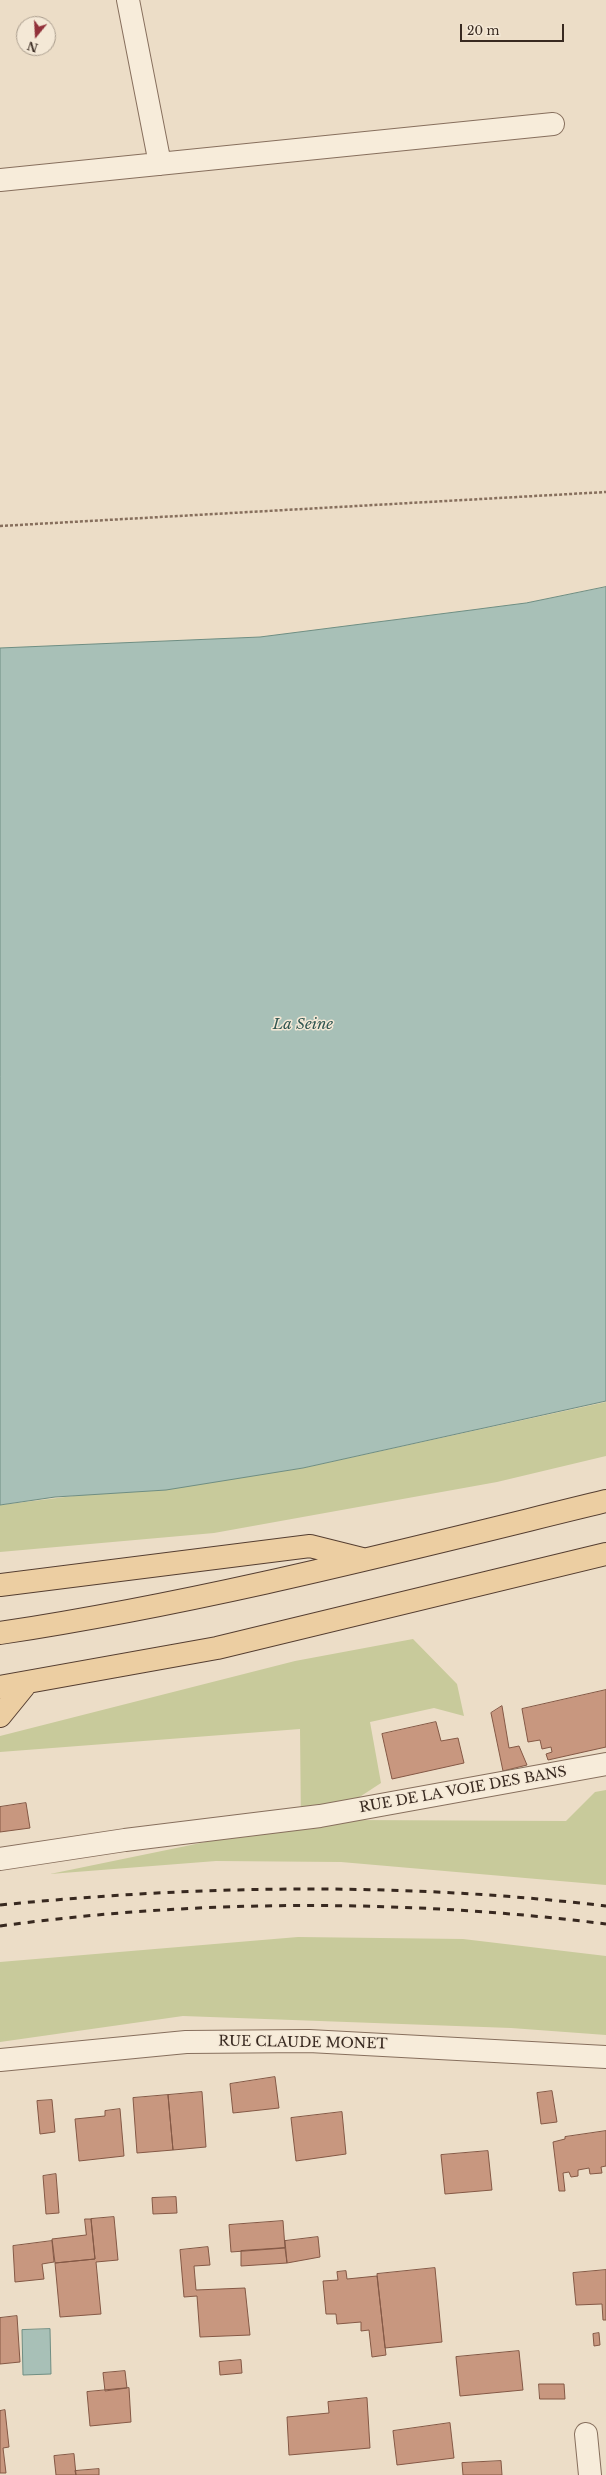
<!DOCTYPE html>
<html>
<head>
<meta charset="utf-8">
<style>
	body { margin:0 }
	#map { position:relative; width:606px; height:2475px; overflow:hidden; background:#ecddc7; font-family:"Libre Baskerville",serif }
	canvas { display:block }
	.north { position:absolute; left:16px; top:16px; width:40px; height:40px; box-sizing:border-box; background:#f4e8d6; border:1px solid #a99c8d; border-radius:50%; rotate:198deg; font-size:11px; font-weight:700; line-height:16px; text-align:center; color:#382920 }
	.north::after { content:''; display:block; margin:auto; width:14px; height:18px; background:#92313a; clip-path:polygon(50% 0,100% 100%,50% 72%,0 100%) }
	.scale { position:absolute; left:460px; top:24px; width:104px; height:18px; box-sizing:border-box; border:2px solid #382920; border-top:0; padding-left:5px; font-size:12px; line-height:14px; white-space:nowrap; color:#382920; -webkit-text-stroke:3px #f4e8d6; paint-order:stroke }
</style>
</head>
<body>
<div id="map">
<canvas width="606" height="2475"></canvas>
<div class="north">N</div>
<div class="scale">20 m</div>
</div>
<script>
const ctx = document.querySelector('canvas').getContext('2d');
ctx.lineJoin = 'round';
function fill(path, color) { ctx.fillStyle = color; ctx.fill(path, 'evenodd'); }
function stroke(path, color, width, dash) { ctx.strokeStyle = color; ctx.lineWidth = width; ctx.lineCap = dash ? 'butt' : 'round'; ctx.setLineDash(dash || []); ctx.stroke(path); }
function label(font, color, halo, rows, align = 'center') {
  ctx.font = font + ' "Libre Baskerville",serif'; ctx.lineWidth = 3; ctx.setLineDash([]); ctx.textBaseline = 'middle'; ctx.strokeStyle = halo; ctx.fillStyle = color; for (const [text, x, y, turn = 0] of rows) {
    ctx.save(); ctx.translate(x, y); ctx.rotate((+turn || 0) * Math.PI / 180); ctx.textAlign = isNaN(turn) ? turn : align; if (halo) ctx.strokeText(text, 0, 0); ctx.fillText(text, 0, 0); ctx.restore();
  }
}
fill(new Path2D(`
	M606 1402V1456L497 1482 214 1533 0 1552V1505L303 1468Z
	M413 1639 457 1684 464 1716 434 1708 370 1722 381 1783 358 1798 351 1820 566 1821 595 1792 606 1790V1885L341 1862 216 1861 50 1874 225 1838 301 1826 300 1729 0 1752V1736L295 1661Z
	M298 1937 463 1939 606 1956V2035L511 2028 183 2016 0 2042V1962Z`), '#c8ca9b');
const water = new Path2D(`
	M606 587V1401L303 1468 166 1490 55 1497 0 1505V648L260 637 526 603Z
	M50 2329 51 2374 23 2375 22 2330Z`);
fill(water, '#a8c0b7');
stroke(water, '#6f8e83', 1);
const building = new Path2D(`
	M606 1690V1747L548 1760 546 1754 552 1752 551 1747 542 1749 540 1740 528 1742 522 1709Z
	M502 1706 509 1748 519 1746 527 1765 503 1771 491 1713Z
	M436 1722 441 1741 458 1738 464 1763 392 1779 382 1734Z
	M26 1803 30 1828 0 1832V1807Z
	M275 2077 279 2108 233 2113 230 2084Z
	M552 2091 557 2122 541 2124 537 2093Z
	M202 2092 206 2147 173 2150 168 2095Z
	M168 2095 173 2150 137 2153 133 2098Z
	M52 2100 55 2132 40 2134 37 2101Z
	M120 2109 124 2156 79 2161 75 2119 105 2116V2111Z
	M342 2112 346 2154 296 2161 291 2118Z
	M606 2131V2166L601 2167 602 2173 590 2174 589 2168 578 2170V2176L571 2177 569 2172 563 2173 565 2191H559L553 2142 565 2139V2137Z
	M488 2151 492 2190 445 2194 441 2155Z
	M56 2174 59 2213 46 2214 43 2176Z
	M176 2197 177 2213 153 2214 152 2198Z
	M114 2217 118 2260 96 2262 101 2314 60 2317 55 2263 95 2259 91 2219Z
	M85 2219H91L95 2259 55 2263 52 2239 86 2235Z
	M283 2221 285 2248 231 2252 229 2225Z
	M318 2237 320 2257 287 2263 285 2241Z
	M52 2241 54 2262 42 2264 44 2279 15 2282 13 2246Z
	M208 2247 210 2265 194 2266 196 2290 245 2288 250 2335 200 2337 197 2296 184 2297 180 2250Z
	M285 2248 287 2263 241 2266V2251Z
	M435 2268 442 2342 385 2348 377 2274Z
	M606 2270V2320H603L602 2304 576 2305 573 2273Z
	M346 2271 347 2279 377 2276 386 2355 372 2357 369 2330 361 2331V2322L337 2324 336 2314H326L323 2281 338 2280 337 2272Z
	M17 2316 20 2362 0 2364V2318Z
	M599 2333 600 2345 594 2346 593 2334Z
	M519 2351 523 2390 460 2396 456 2357Z
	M241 2360 242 2373 220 2375 219 2362Z
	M125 2371 127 2388 105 2391 103 2373Z
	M539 2384H564L565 2399H540Z
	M129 2388 131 2422 90 2426 87 2392Z
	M367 2398 370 2448 289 2455 287 2417 329 2413 328 2402Z
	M5 2410 9 2447 3 2448 6 2473H0V2411Z
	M450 2423 454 2458 397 2465 393 2431Z
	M74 2454 76 2475H56L54 2456Z
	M501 2461 502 2475H463L462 2463Z
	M99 2469V2475H76L75 2471Z`);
fill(building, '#c8977f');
stroke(building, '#845845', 1);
const minor = new Path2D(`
	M128 0 160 164
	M0 180 553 124
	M0 1859 125 1840 320 1816 606 1764
	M0 2060 186 2042 309 2041 606 2057
	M586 2434 590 2475`);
const major = new Path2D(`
	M0 1585 310 1546 362 1559
	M0 1633C205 1602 405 1550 606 1501
	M0 1687 217 1648 606 1554
	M0 1716 26 1684`);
stroke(minor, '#876f5d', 24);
stroke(major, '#553e31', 24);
stroke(new Path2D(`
	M0 526 606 492`), '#876f5d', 2.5, [3, 2]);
stroke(minor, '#f7ecda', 22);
stroke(major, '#eccea2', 22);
stroke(new Path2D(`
	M0 1905C201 1885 405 1882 606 1906
	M0 1926C197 1899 409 1899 606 1924`), '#382920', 3, [7, 7]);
label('14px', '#382920', '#f4e8d6', [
	["RUE DE LA VOIE DES BANS",463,1790,-10],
	["RUE CLAUDE MONET",303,2043,1]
]);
label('italic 15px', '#305651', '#f4e8d6', [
	["La Seine",303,1025]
]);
</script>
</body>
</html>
